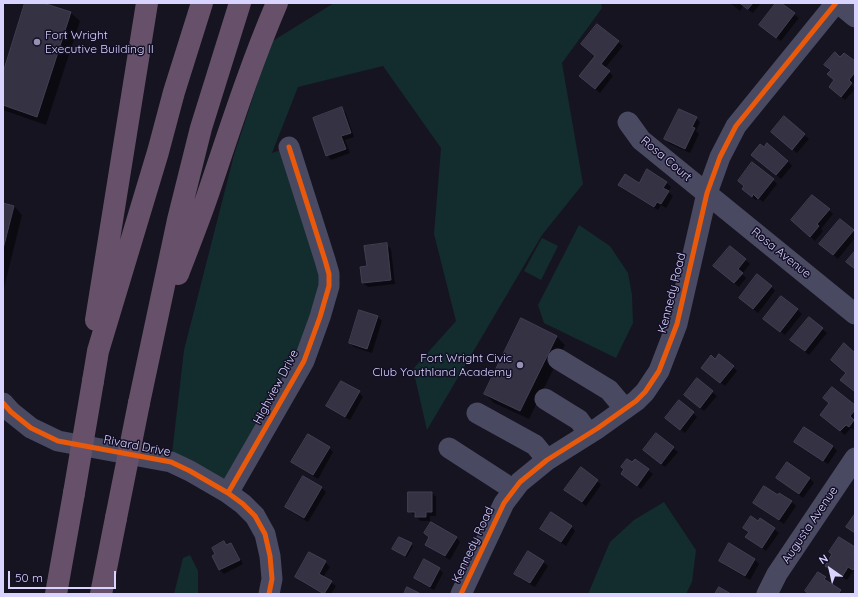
<!DOCTYPE html>
<html>
<head>
<meta charset="utf-8">
<style>
	body { margin:0 }
	#map { position:relative; width:858px; height:597px; overflow:hidden; background:#161421; font-family:Quicksand,sans-serif }
	canvas { display:block }
	.frame { position:absolute; inset:0; border:4px solid #d9d4ff; pointer-events:none }
	.north { position:absolute; left:810px; top:549px; width:40px; height:40px; -webkit-text-stroke:3px #130f26; paint-order:stroke; rotate:326deg; font-size:11px; font-weight:700; line-height:16px; text-align:center; color:#d9d4ff }
	.north::after { content:''; display:block; margin:auto; width:14px; height:18px; background:#d9d4ff; clip-path:polygon(50% 0,100% 100%,50% 72%,0 100%) }
	.scale { position:absolute; left:8px; top:571px; width:108px; height:18px; box-sizing:border-box; border:2px solid #d9d4ff; border-top:0; padding-left:5px; font-size:12px; line-height:14px; white-space:nowrap; color:#d9d4ff; -webkit-text-stroke:3px #130f26; paint-order:stroke }
</style>
</head>
<body>
<div id="map">
<canvas width="858" height="597"></canvas>
<div class="frame"></div>
<div class="north">N</div>
<div class="scale">50 m</div>
</div>
<script>
const ctx = document.querySelector('canvas').getContext('2d');
ctx.lineJoin = 'round';
function fill(path, color) { ctx.fillStyle = color; ctx.fill(path, 'evenodd'); }
function stroke(path, color, width, dash) { ctx.strokeStyle = color; ctx.lineWidth = width; ctx.lineCap = dash ? 'butt' : 'round'; ctx.setLineDash(dash || []); ctx.stroke(path); }
function label(font, color, halo, rows, align = 'center') {
  ctx.font = font + ' Quicksand,sans-serif'; ctx.lineWidth = 3; ctx.setLineDash([]); ctx.textBaseline = 'middle'; ctx.strokeStyle = halo; ctx.fillStyle = color; for (const [text, x, y, turn = 0] of rows) {
    ctx.save(); ctx.translate(x, y); ctx.rotate((+turn || 0) * Math.PI / 180); ctx.textAlign = isNaN(turn) ? turn : align; if (halo) ctx.strokeText(text, 0, 0); ctx.fillText(text, 0, 0); ctx.restore();
  }
}
fill(new Path2D(`
	M334 3H601L602 8 562 63 583 184 542 235 427 430 413 369 456 321 434 234 441 148 383 66 298 87 272 153 289 147 325 260 320 317 228 493 171 462 184 350 234 155 271 42Z
	M579 225 610 246 628 273 632 295 633 323 616 358 544 323 538 305Z
	M542 238 558 246 541 280 524 271Z
	M664 502 696 550 692 582 686 594H588L610 542 634 520Z
	M190 555 198 571V594H174L183 558Z`), '#132c2d');
fill(new Path2D(`
	M26 3H39L71 13 80 21 46 125 3 110V76Z
	M730 3H761L753 13 743 6 740 11Z
	M777 3H780L799 18 781 41 765 29Z
	M618 42 623 46 605 68 613 76 600 93 580 76Z
	M841 59 855 63V82L852 85 855 89 845 100 834 91 836 80 832 70Z
	M342 109 346 113 354 137 345 140 350 153 331 160 327 155Z
	M785 117 809 139 797 153 777 136Z
	M696 118 700 122 696 131 699 134 690 153 670 144 665 139Z
	M764 149 788 161 792 166 781 179 757 159Z
	M773 180 777 184 763 202 758 198 756 200 747 193Z
	M666 182 671 187 668 192 673 196 666 208 661 205 658 210 623 189 619 185Z
	M3 204 14 206 22 215 3 292Z
	M829 210 833 214 821 229 823 231 815 241 792 220Z
	M840 220 855 233V238L838 259 825 248Z
	M386 244 391 249 395 284 368 287 363 283 361 268 368 267Z
	M730 247 750 264 742 274 746 278 739 287 719 270Z
	M771 286 775 291 758 313 744 302Z
	M797 309 802 314 785 335 769 323Z
	M378 317 382 321 372 353 354 347 350 343Z
	M809 318 827 333 809 355 796 344Z
	M556 336 565 345 529 419 494 403 485 394Z
	M733 367 737 371 725 386 707 372Z
	M697 380 717 396 704 411 685 395Z
	M359 392 363 397 350 420 332 410 328 406Z
	M855 406V428L853 430 851 428 845 435 821 415Z
	M693 413 697 417 685 433 671 422Z
	M656 435 678 452 665 467 648 454Z
	M795 442 833 446 837 451 828 464 800 446Z
	M329 448 333 452 318 479 297 466 293 462Z
	M635 460 653 474 641 489 627 478 632 464Z
	M303 477 322 488 326 492 308 522 290 511 286 507Z
	M777 478H810L814 483 803 498Z
	M597 481 601 485 586 506 566 490Z
	M432 493 436 497V516H430V521H421L409 511Z
	M791 501 796 506 784 524 759 507 754 503Z
	M571 526 575 531 566 546 546 533 541 528Z
	M745 528 774 529 779 533 766 551 747 537 749 533Z
	M425 533 456 537 460 542 450 560 431 549 426 545 430 538Z
	M840 538 855 548V572L853 571 847 580 830 570 826 566 833 555Z
	M224 542 227 546 231 544 235 549 243 564 224 574 220 570 213 556Z
	M411 544 413 546 407 557 395 550Z
	M755 560 759 564 750 580 724 565 720 561Z
	M325 562 330 567 323 577 336 586 331 594H323L300 581 296 577Z
	M543 562 548 566 535 587 519 578 515 573Z
	M439 569 443 573 434 590 419 582 415 578Z
	M825 578 829 582 828 583 843 594H809Z`), '#0007');
const building = new Path2D(`
	M25 3H43L71 12 37 117 3 105V73Z
	M740 3H753L748 9Z
	M776 3H781L795 13 776 38 759 25Z
	M597 24 619 41 601 64 610 71 595 89 579 76 595 56 581 44Z
	M835 52 840 57 844 53 855 61V72L849 80 852 83 841 97 829 87 834 80 827 74 831 70 824 65Z
	M342 107 351 133 341 136 346 149 326 156 313 118Z
	M679 109 697 117 692 127 695 128 685 149 664 139Z
	M784 116 805 134 792 150 771 132Z
	M767 143 788 161 776 175 751 155 760 144 764 147Z
	M752 162 774 179 758 199 753 194 752 197 742 189 744 186 738 181Z
	M647 169 667 182 663 188 669 191 661 204 657 202 654 207 618 185 625 174 639 183Z
	M812 195 830 209 817 224 819 226 810 237 791 220Z
	M3 203 14 206 3 249Z
	M840 219 854 230 833 255 819 244Z
	M387 243 391 280 362 283 360 267 367 266 364 246Z
	M730 246 746 259 738 269 743 273 734 283 713 266Z
	M855 251V269L846 262Z
	M757 274 772 286 753 309 739 298Z
	M781 296 798 309 780 332 763 319Z
	M359 310 378 316 367 349 349 343Z
	M809 317 823 328 805 351 790 340Z
	M521 318 557 336 520 411 484 394Z
	M844 343 855 353V390L854 391 840 380 846 373 831 360Z
	M719 354 734 366 720 383 701 368 711 355 715 359Z
	M697 378 713 391 700 408 684 395Z
	M341 381 360 391 345 417 326 406Z
	M832 387 855 405V410L850 416 854 420 849 427 846 425 840 431 820 415 829 403 823 398Z
	M679 400 694 412 680 430 665 418Z
	M804 427 833 446 823 461 794 442Z
	M656 433 674 447 661 464 643 450Z
	M308 434 330 447 313 475 291 462Z
	M627 459 632 462 635 459 649 469 637 486 621 474 624 469 621 467Z
	M787 462 810 478 799 494 776 478Z
	M581 467 598 480 582 502 564 490Z
	M303 476 322 487 304 518 285 507Z
	M764 486 778 495 779 493 792 501 779 520 753 503Z
	M408 492H432V512H426V517H415V512H408Z
	M551 512 572 526 561 542 540 529Z
	M855 514V533L846 527Z
	M751 516 758 521 760 518 775 528 762 548 745 537 749 532 743 528Z
	M431 522 457 537 445 556 425 545 429 537 424 533Z
	M399 537 412 543 405 556 392 549Z
	M839 537 855 547 854 556 855 557V567L853 570 848 567 842 577 825 566 832 554 829 552Z
	M224 541 226 545 231 543 240 560 219 570 212 556 215 554 212 548Z
	M729 543 755 559 745 576 719 561Z
	M528 551 544 561 530 583 514 574Z
	M309 552 326 561 319 574 332 581 324 594 295 577Z
	M424 559 440 568 430 587 414 578Z
	M818 572 826 577 824 579 841 590 838 594H809L805 591Z
	M407 587 421 594H404Z
	M719 587 731 594H715Z`);
fill(building, '#343243');
stroke(building, '#433f54', 1);
stroke(new Path2D(`
	M838 3 855 17
	M628 122 641 140 855 314
	M558 359 609 390 625 409
	M545 399 579 420 589 434
	M3 403 11 412 31 428 58 441 171 462 190 471 228 493 243 504 255 516 265 534 270 556 272 579 269 594
	M477 413 535 445 547 460
	M449 448 514 490
	M228 493 304 361 320 317 329 286V274L325 260 289 147
	M461 594 504 503 520 482 547 460 598 428 636 401 645 392 659 371 677 324 707 193 720 157 736 126 836 3
	M767 594 777 574 855 458`), '#4a4962', 21);
stroke(new Path2D(`
	M178 274C188 248 198 223 207 197 229 132 250 66 277 3
	M96 320 147 3
	M93 381 98 351 158 152 174 92 202 3
	M139 403 178 220 201 128 240 3
	M56 594 74 493
	M101 594 116 518`), '#67516a', 22);
stroke(new Path2D(`
	M74 493 93 381
	M116 518 139 403`), '#67516a', 22);
stroke(new Path2D(`
	M3 403 11 412 31 428 58 441 171 462 190 471 228 493 243 504 255 516 265 534 270 556 272 579 269 594
	M228 493 304 361 320 317 329 286V274L325 260 289 147
	M461 594 504 503 520 482 547 460 598 428 636 401 645 392 659 371 677 324 707 193 720 157 736 126 836 3`), '#e8590c', 5);
for (const [x, y, r, color] of [
	[37,42,4,"#9591b1"],
	[520,365,4,"#9591b1"]
]) { const dot = new Path2D(); dot.arc(x, y, r, 0, 2 * Math.PI); ctx.fillStyle = color; ctx.fill(dot); stroke(dot, '#130f26', 1.5); }
label('12px', '#d9d4ff', '#130f26', [
	["Fort Wright",45,35],
	["Executive Building II",45,49],
	["Fort Wright Civic",512,358,"right"],
	["Club Youthland Academy",512,372,"right"]
], 'left');
label('12px', '#d9d4ff', '#130f26', [
	["Rosa Court",666,159,40],
	["Rosa Avenue",781,253,39],
	["Kennedy Road",672,293,-76],
	["Highview Drive",276,387,-62],
	["Rivard Drive",137,446,11],
	["Augusta Avenue",810,525,-56],
	["Kennedy Road",473,545,-65]
]);
</script>
</body>
</html>
